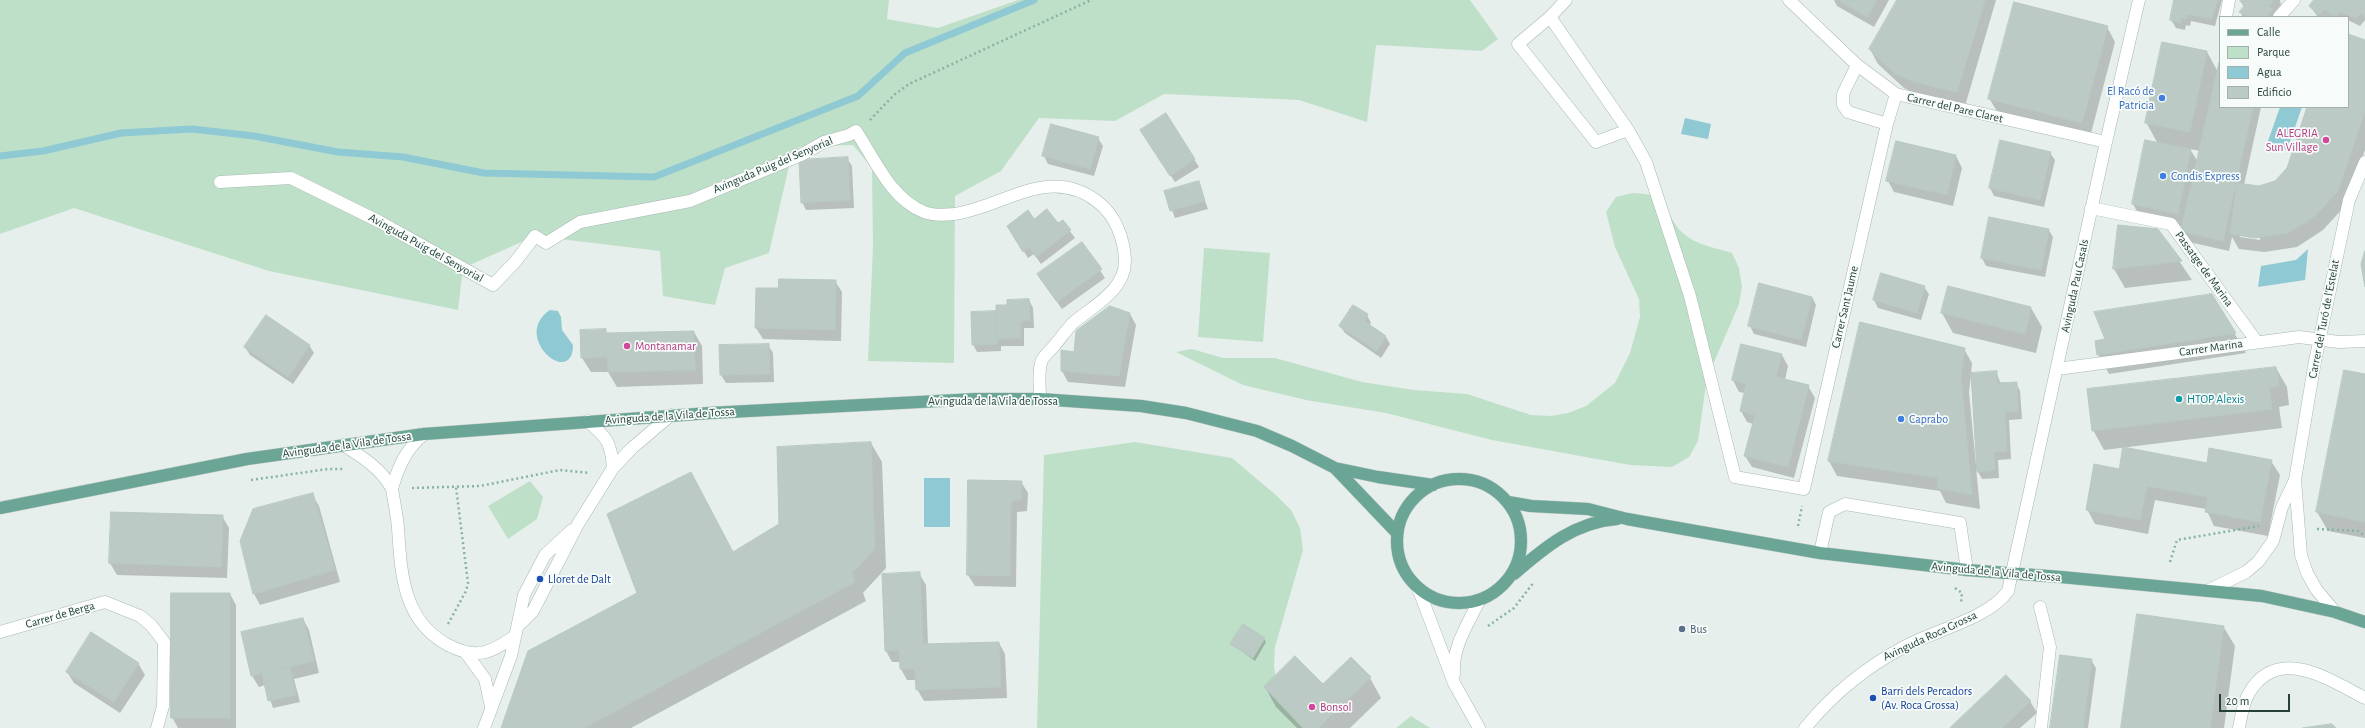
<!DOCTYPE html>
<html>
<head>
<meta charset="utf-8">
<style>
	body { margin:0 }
	#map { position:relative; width:2365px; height:728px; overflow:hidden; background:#e6efeb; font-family:"Alegreya Sans",sans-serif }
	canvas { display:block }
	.legend { position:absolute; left:2219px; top:16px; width:130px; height:92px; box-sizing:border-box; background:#f7fbf9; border:1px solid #a3b1ad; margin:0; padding:5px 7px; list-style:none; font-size:12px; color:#24423a }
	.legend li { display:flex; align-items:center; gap:8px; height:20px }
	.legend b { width:20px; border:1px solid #a3b1ad }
	.scale { position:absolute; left:2219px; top:694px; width:71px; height:18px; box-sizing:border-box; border:2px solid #24423a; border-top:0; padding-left:5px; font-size:12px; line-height:14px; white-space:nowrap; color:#24423a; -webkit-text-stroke:3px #f7fbf9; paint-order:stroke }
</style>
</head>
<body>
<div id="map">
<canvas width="2365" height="728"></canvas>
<ul class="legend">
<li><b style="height:5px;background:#6aa596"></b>Calle</li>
<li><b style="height:11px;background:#bfe0c8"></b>Parque</li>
<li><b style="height:11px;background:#8ec9d4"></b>Agua</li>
<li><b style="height:11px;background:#bbcac4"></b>Edificio</li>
</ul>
<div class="scale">20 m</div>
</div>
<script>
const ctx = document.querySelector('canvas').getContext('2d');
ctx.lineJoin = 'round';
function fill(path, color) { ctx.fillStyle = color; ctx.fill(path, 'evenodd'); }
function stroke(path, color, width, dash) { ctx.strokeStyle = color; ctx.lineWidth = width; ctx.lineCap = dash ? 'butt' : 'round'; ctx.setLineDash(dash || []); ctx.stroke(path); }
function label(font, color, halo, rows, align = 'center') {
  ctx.font = font + ' "Alegreya Sans",sans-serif'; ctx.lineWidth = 3.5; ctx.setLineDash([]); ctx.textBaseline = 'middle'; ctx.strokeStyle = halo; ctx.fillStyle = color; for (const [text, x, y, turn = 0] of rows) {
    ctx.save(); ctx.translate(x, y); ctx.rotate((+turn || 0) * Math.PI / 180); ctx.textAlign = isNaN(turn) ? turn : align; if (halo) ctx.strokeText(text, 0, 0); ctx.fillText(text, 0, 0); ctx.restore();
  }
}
fill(new Path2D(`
	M0 0H889L887 19 938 28 1018 0H1470L1498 39 1482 51 1376 45 1367 122 1299 100 1164 94 1115 121 1039 118 1001 171 955 196 954 363 868 361 873 247 872 168 853 145 799 147 789 166 769 253 725 268 715 305 663 296 660 251 535 236 463 268 458 310 269 271 74 208 0 234Z
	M1633 193C1676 194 1660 212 1684 234 1696 245 1717 248 1732 253L1739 268 1742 287 1739 304 1712 367 1706 384 1698 441 1689 457 1672 467 1630 465 1492 440 1386 413 1306 400 1243 385 1176 352 1192 349 1223 358H1275L1362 382 1414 390 1467 394 1531 415 1551 416 1568 413 1586 406 1615 383 1630 353 1640 317 1639 299 1615 247 1606 212 1616 197Z
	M1204 248 1270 253 1263 342 1198 337Z
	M1135 442 1232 458 1277 496 1291 510 1300 528 1303 550 1275 647 1274 666 1277 687 1312 728H1037L1044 455Z
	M530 481 543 497 537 519 508 539 488 506Z
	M1411 716 1430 728H1396Z`), '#bfe0c8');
fill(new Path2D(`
	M2280 107H2302L2287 150 2267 144Z
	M1685 118 1711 124 1708 139 1681 134Z
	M2308 249 2305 280 2258 287 2261 266 2296 260Z
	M550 310 558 311 561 317 562 330 573 345C573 389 510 337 550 310Z
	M924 478H950V527H924Z`), '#8ec9d4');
fill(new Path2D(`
	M1834 0H1889L1874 27 1837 6Z
	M1898 0H1996L1965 106 1923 97 1904 88 1878 64 1870 49Z
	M2175 0H2222L2215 26 2191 21 2190 26 2186 25 2185 30 2176 28 2171 20Z
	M2243 0H2280L2281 5 2274 13 2276 17H2243L2240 12 2244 7 2241 2Z
	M2316 0H2365V20L2360 26 2348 20V17H2318L2310 6Z
	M2107 27 2115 42 2090 137 1998 113 1989 98Z
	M2348 36 2365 41V150L2346 205 2323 230 2297 247 2264 252 2239 249 2232 237 2229 251 2189 242 2183 232 2144 224 2133 204 2146 141 2158 144 2146 122 2207 52 2218 72 2220 64V107H2261L2244 185 2259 187 2275 182 2288 168 2309 107H2348ZM2190 149 2200 151 2198 162ZM2240 235 2260 238V240L2240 237Z
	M1166 115 1199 167 1175 182 1146 138Z
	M1098 138 1103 146 1094 176 1048 164 1044 156Z
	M1897 142 1956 156 1962 168 1953 206 1894 192 1888 181Z
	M2050 153 2055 160 2044 207 1994 196 1990 188Z
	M847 158 852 166 854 208 806 210 802 202Z
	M1198 182 1208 209 1175 218 1165 192Z
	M1034 220 1058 224 1062 221 1075 238 1041 264 1034 254 1028 258 1008 226Z
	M2048 229 2053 237 2045 277 1986 266 1982 258Z
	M2158 230 2192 280 2125 288 2114 269Z
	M1082 243 1105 278 1062 309 1038 275Z
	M835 281 842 292 841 341 763 339 756 328 757 289 779 290Z
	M1924 287 1929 294 1921 320 1878 308 1874 300Z
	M2212 295 2246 353 2109 374 2098 354 2107 340Z
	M1812 297 1816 305 1806 347 1754 334 1750 326Z
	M1029 300 1033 308 1034 328H1024V346H1001V351L977 352 973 344 972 313 997 312Z
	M2031 308 2042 327 2036 353 1953 333 1942 313Z
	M1130 314 1136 325 1125 387 1068 382 1062 371 1075 353Z
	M1367 315 1371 323 1369 326 1386 337 1390 344 1381 358 1345 333 1340 326Z
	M605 330 608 334 694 332 702 346 703 384 617 387 608 372H591L582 358Z
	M309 345 314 353 293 384 250 355 245 347Z
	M768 345 773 353 774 382 726 383 721 375 720 346Z
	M1742 345 1782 355 1788 366 1785 380 1808 386 1815 398 1794 478 1752 467 1745 456 1753 424 1747 422 1741 411 1745 393 1739 392 1733 380Z
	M1964 349 1972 363 1971 374 1996 372 2001 384 2016 383 2020 391 2022 419 2009 420 2011 459 1998 460 1999 478 1982 479 1976 468 1980 509 1946 503 1940 491 1837 476 1829 461ZM1971 375 1978 465H1976L1969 392Z
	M2276 368 2287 387 2289 405 2279 407 2282 428 2104 450 2093 430Z
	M2365 375V538L2328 531 2317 512Z
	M871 443 882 462 886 568 863 593 866 601 631 728H502L733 553 780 525Z
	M2271 461 2280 475 2268 536 2214 526 2206 509 2155 500 2148 534 2095 524 2087 509 2120 470Z
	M1021 482 1028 493 1027 511 1017 512 1016 587 975 586 968 575Z
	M312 494 319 506 340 582 260 605 254 594Z
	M112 513 222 516 229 528 227 578 117 575 110 563Z
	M919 573 926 585 928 645 999 643 1005 654 1007 698 924 701 917 689V680H907L901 669V662H892L886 651Z
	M230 594 236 605V728H178L172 717Z
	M303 619 309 630 319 673 294 679 300 702 273 708 265 685 259 687 252 676Z
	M2223 626 2235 646 2224 728H2122Z
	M1264 639 1266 642 1255 661 1232 644Z
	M2091 660 2096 668 2088 728H2051Z
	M138 663 145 675 120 713 74 683 67 672Z
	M1370 678 1381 698 1350 728H1297L1276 707 1265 687 1323 686Z
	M2030 701 2037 713 2020 728H1952Z`), '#0003');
stroke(new Path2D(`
	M0 156 43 151 121 133 192 129 254 136 338 152 403 157 484 173 654 177 858 96 905 53 1034 0`), '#8ec9d4', 7);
const building = new Path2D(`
	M1839 0H1877L1867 17Z
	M1897 0H1985L1957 92 1914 82 1895 74 1869 49Z
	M2174 0H2218L2211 19 2187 14 2186 19 2181 18V23L2170 20Z
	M2241 0H2274L2269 6 2273 9 2266 17H2250L2239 12 2245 5 2240 1Z
	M2314 0H2365V17L2361 13 2356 18 2341 12 2334 17 2325 9 2319 15 2309 6Z
	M2014 2 2108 26 2082 123 1988 99Z
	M2348 34 2365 40V111L2338 191 2315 216 2288 233 2255 238 2230 234 2237 183 2259 186 2275 181 2287 168 2307 107H2348Z
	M2162 42 2207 51 2190 132 2145 123Z
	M2219 63 2220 107H2253L2223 241 2181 231Z
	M1166 113 1195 159 1170 176 1140 130Z
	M1051 124 1099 137 1090 169 1042 156Z
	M2000 140 2051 152 2040 200 1989 188Z
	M2145 140 2191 149 2178 214 2132 204Z
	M1896 141 1956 155 1947 195 1886 181Z
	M848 157 850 200 801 203 799 160Z
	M1199 181 1205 201 1170 211 1164 191Z
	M1047 209 1058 223 1063 220 1071 230 1036 257 1029 247 1023 252 1007 226 1028 210 1034 219Z
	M1989 217 2049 229 2041 270 1981 258Z
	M2118 225 2158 229 2182 261 2113 269Z
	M1082 242 1102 269 1057 302 1037 274Z
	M2365 251V287L2361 264Z
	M1881 273 1925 286 1917 313 1873 300Z
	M779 279 836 280 835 330 755 328 756 288H778Z
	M1759 283 1812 297 1801 340 1748 326Z
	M1948 286 2031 307 2025 334 1941 313Z
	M2212 294 2236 333 2097 355 2095 341 2105 339 2094 312Z
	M1029 299 1030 320 1020 321 1021 338 997 339 996 305H1007V300Z
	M1353 305 1368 314 1364 321 1386 336 1377 351 1339 326Z
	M1110 306 1130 313 1119 376 1061 371V350L1074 352 1076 331Z
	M996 311 997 344 972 345 971 312Z
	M266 315 310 345 288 377 244 347Z
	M1860 322 1965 348 1961 377 1972 495 1937 488 1938 478 1828 461Z
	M606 329V333L694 331 695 370 608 372 607 357 581 358 580 330Z
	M769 344 770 374 720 375 719 345Z
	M1741 344 1782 354 1776 377 1809 385 1788 467 1744 456 1755 415 1740 411 1746 384 1732 380Z
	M2276 367 2279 386 2269 387 2272 409 2092 431 2087 389Z
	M2344 370 2365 374V522L2316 512Z
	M1997 371V383L2017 382 2018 412H2005L2007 451 1994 452 1995 470 1977 472 1971 373Z
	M871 442 875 549 852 573 855 582 584 728H501L528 651 637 593 607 514 691 472 733 552 779 524 777 447Z
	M2123 447 2207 463 2209 448 2272 460 2260 522 2205 512 2208 497 2147 486 2140 520 2086 510 2094 464 2119 469Z
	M968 480 1022 481 1021 500 1011 501 1010 576 967 575Z
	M313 493 335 570 253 594 240 541 253 509Z
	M111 512 223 515 221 567 109 563Z
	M920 572 923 644 999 642 1001 687 916 690 915 669H900L899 650 885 651 882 574Z
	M171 593H230V718H171Z
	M2137 614 2224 626 2210 728H2121Z
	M303 618 314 661 251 676 241 632Z
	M1243 624 1265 638 1253 658 1230 644Z
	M91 632 139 663 114 702 66 672Z
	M2060 655 2092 659 2083 728H2050Z
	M1295 656 1323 684 1351 657 1371 677 1318 728H1303L1264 687Z
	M290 667 296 695 268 701 262 674Z
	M2006 675 2031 701 2002 728H1950Z
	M2332 724 2336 728H2303Z`);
fill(building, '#bbcac4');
stroke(building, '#b8c9c2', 1);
const minor = new Path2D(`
	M1566 0 1550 17 1518 44 1596 142 1628 130
	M1789 0 1857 65 1896 94 2106 142
	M1550 17 1628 130 1646 162 1690 296 1735 477 1804 489 1887 124
	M2226 17 2229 0
	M2279 17 2294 0
	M1857 65 1843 94V105L1848 112 1887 124 1896 94
	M220 182 291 178 380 222 493 285 515 262 535 236 546 243 580 222 690 201 801 155 824 142 849 135 856 131C875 160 891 199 924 212 934 216 945 215 954 214 1004 207 1049 164 1098 202 1115 215 1124 238 1125 260 1126 290 1093 306 1073 323 1066 330 1060 339 1054 346 1050 351 1042 357 1041 363 1038 374 1040 388 1040 399
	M2091 208 2171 224 2257 342
	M2057 369 2299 337 2339 342 2365 341
	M588 421C607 438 611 442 613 468
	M343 445C361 456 382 469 392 489 394 502 397 515 398 528 401 574 403 621 448 645 477 660 490 653 515 636
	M392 489C398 467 406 449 424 434
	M1820 553 1829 512 1845 504 1960 523 1967 570
	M1418 588 1454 683 1479 728
	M2209 590 2246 572 2258 562 2273 541 2282 507 2295 480
	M2040 607 2050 647 2041 728
	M2335 612 2316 589 2307 573 2301 555 2295 480 2315 361 2349 200 2365 162
	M519 625 533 611 578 524 613 468 632 448 671 415
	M0 632 105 602 140 616 151 625 164 642 163 706 157 728
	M466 653 485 679 491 707
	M1454 674C1452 647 1468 624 1479 601
	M484 728 511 656 524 595 545 555 572 530
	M1805 728C1832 695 1866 667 1904 647 1935 630 1988 619 2008 591L2106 142 2139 0
	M2239 728C2241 717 2243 703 2249 693 2278 644 2330 680 2365 698`);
const major = new Path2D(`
	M1335 468 1397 533
	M1397 541a62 62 0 1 1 124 0a62 62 0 1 1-124 0Z
	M1508 502 1531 506 1588 509 1627 519 1820 553 1967 570 2061 577 2262 596 2335 612 2365 622
	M0 508 247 459 424 434 710 413 976 399H1040L1141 406 1186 413 1257 431 1292 446 1335 468 1378 477 1433 485
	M1514 574C1545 547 1575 522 1617 519`);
stroke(minor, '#a8b8b2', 13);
stroke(major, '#c2cac8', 13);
stroke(new Path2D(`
	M870 120 894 95 909 84 1091 0
	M251 480 328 469H345
	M412 488 480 486 560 470 589 473
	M1798 526 1802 506
	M2317 529 2358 531 2365 536
	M2170 562 2177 540 2259 526
	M1955 588 1962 593 1961 602
	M448 624 466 591 468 583 456 487
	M1488 626 1514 608 1534 582`), '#86b3a5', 2.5, [2, 3]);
stroke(minor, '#fff', 12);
stroke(major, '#6aa596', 12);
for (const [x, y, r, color] of [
	[2162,98,4,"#3f7fe0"],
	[2326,140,4,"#d1479c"],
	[2163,176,4,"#3f7fe0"],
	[627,346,4,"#d1479c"],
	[2179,399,4,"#0f9aa8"],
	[1901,419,4,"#3f7fe0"],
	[540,579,4,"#1a4fb4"],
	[1682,629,4,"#5c6f8a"],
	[1873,698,4,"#1a4fb4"],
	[1312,707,4,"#d1479c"]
]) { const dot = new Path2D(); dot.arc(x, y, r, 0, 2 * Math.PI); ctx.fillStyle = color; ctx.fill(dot); stroke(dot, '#f7fbf9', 1.5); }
label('12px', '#366cbe', '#f7fbf9', [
	["El Racó de",2154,91,"right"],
	["Patricia",2154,105,"right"],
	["Condis Express",2171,176],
	["Caprabo",1909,419]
], 'left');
label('12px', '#24423a', '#f7fbf9', [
	["Carrer del Pare Claret",1955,108,13],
	["Avinguda Puig del Senyorial",773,165,-23],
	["Avinguda Puig del Senyorial",426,248,29],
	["Passatge de Marina",2204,269,54],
	["Avinguda Pau Casals",2075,286,-78],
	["Carrer Sant Jaume",1845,307,-77],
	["Carrer del Turó de l'Estelat",2324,319,-79],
	["Carrer Marina",2211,348,-8],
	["Avinguda de la Vila de Tossa",993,401],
	["Avinguda de la Vila de Tossa",670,416,-4],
	["Avinguda de la Vila de Tossa",347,445,-8],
	["Avinguda de la Vila de Tossa",1996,572,5],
	["Carrer de Berga",60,615,-16],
	["Avinguda Roca Grossa",1930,636,-25]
]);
label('12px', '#b23c85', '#f7fbf9', [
	["ALEGRIA",2318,133,"right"],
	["Sun Village",2318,147,"right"],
	["Montanamar",635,346],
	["Bonsol",1320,707]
], 'left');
label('12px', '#0d838f', '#f7fbf9', [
	["HTOP Alexis",2187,399]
], 'left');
label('12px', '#164399', '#f7fbf9', [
	["Lloret de Dalt",548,579],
	["Barri dels Percadors",1881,691],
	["(Av. Roca Grossa)",1881,705]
], 'left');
label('12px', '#4e5e75', '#f7fbf9', [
	["Bus",1690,629]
], 'left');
</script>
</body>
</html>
